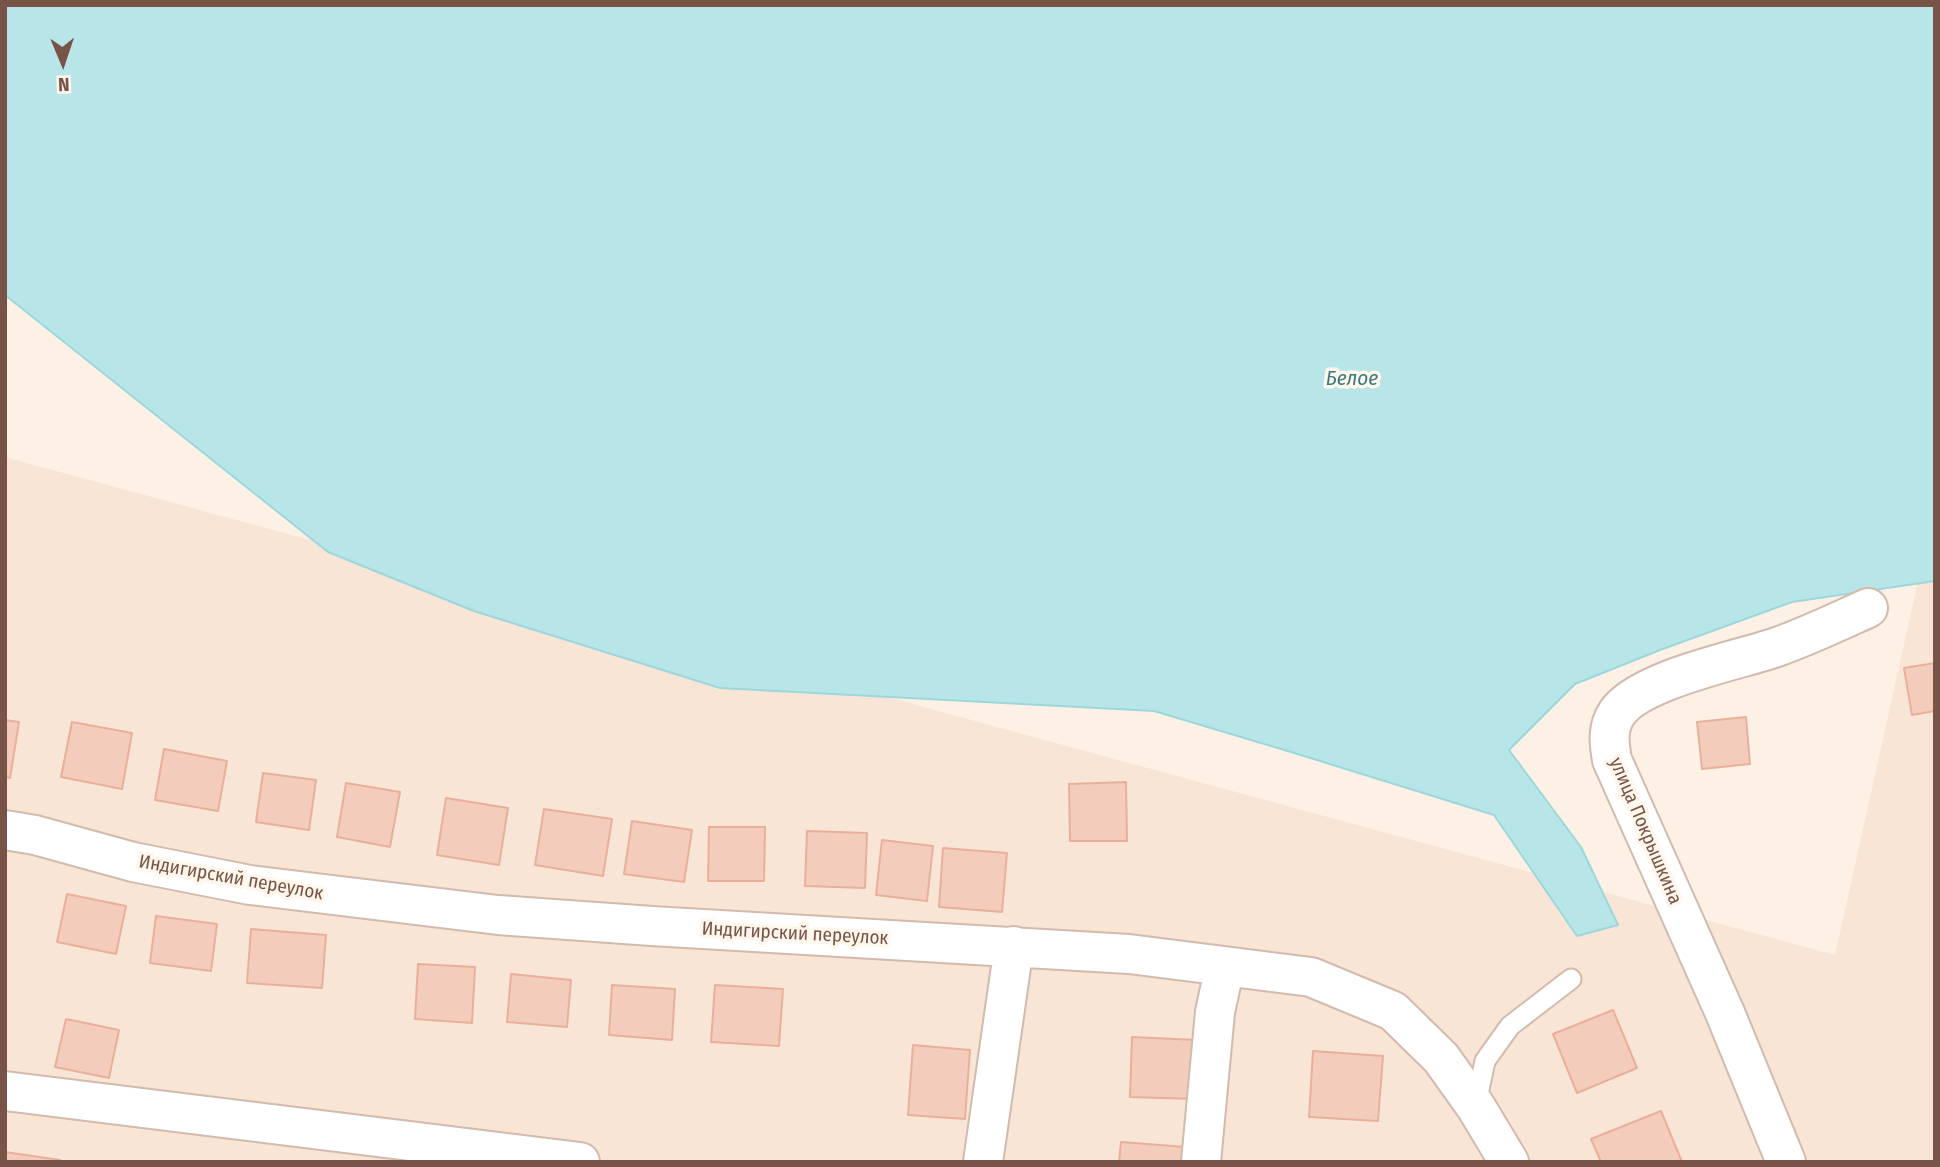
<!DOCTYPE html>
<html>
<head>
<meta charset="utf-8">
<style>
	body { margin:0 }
	#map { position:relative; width:1940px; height:1167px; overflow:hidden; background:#fdf1e5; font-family:"Fira Sans Condensed",sans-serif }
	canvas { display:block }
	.frame { position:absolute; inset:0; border:7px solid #785448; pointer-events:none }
	.north { position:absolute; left:28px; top:28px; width:70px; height:70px; -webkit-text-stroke:5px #fff6ec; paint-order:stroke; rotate:178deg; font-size:19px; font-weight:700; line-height:28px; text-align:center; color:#785448 }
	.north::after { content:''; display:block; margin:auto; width:24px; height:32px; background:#785448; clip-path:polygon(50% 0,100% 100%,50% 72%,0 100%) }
</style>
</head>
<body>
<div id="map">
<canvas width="1940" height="1167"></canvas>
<div class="frame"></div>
<div class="north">N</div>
</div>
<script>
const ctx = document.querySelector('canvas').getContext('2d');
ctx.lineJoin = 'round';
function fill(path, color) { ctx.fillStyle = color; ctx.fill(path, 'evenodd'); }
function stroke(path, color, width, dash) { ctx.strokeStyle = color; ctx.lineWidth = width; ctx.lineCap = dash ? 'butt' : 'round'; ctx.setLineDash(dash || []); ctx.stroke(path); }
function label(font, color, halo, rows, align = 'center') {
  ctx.font = font + ' "Fira Sans Condensed",sans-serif'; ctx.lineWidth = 7; ctx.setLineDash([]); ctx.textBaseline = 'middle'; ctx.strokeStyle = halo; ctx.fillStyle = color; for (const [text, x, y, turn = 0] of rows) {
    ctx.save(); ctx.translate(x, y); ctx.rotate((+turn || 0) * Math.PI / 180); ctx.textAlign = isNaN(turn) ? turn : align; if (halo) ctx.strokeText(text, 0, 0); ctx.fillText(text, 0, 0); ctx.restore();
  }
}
fill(new Path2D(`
	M5 457 1835 955 1935 505V1162H5Z`), '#f8e5d5');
const water = new Path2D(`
	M5 5H1935V581L1792 602 1660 650 1575 684 1509 750 1581 847 1618 925 1577 936 1494 815 1291 752 1154 711 720 688 474 611 328 552 5 295Z`);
fill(water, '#b8e6e8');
stroke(water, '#9dd7db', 2);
const building = new Path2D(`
	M1935 663V711L1912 715 1904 668Z
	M1746 717 1750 764 1702 769 1697 722Z
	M5 720 19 722 10 778 5 777Z
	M72 722 132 733 122 789 61 777Z
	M164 749 227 761 218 811 155 800Z
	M263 773 316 780 309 830 256 822Z
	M1126 782 1127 841H1070L1069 784Z
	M346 783 400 792 390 847 337 837Z
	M446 798 508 808 499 865 437 855Z
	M544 809 612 819 603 876 535 865Z
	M632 821 692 830 684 882 624 874Z
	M709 827H765L764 881H708Z
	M807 831 867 833 865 888 805 886Z
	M882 840 933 846 927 901 876 895Z
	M943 848 1007 853 1002 912 939 907Z
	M67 894 126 906 116 954 57 942Z
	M156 916 217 924 211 971 150 963Z
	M251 929 326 935 322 988 247 983Z
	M418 964 475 967 472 1023 415 1019Z
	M511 974 571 980 567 1027 507 1022Z
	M612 985 675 989 672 1040 609 1035Z
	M715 985 783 989 779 1046 711 1042Z
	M1613 1010 1637 1068 1577 1093 1553 1034Z
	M66 1019 119 1030 109 1078 55 1067Z
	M1132 1037 1197 1040 1195 1099 1130 1097Z
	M913 1045 970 1050 965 1119 908 1115Z
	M1313 1051 1383 1056 1378 1121 1309 1117Z
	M1661 1111 1682 1162H1601L1591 1139Z
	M1121 1142 1186 1147 1185 1162H1119Z
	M5 1152 60 1160 59 1162H5Z`);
fill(building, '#f4ccbb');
stroke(building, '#e8b09a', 2);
const lane = new Path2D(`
	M1476 1104 1485 1061 1510 1026 1571 979`);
const street = new Path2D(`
	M5 830 35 835 133 862 250 885 498 915 652 926 1129 954 1311 977 1393 1011 1441 1058 1476 1107 1509 1162
	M5 1091 580 1162
	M983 1162 1014 946
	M1201 1162 1215 1012 1225 966
	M1786 1162 1725 1013 1612 760C1609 743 1607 728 1617 713 1639 680 1735 661 1774 648 1806 637 1837 622 1868 608`);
stroke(lane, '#d2baac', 23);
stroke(street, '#d2baac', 42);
stroke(lane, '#fff', 19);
stroke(street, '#fff', 38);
label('19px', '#785448', '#fff6ec', [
	["улица Покрышкина",1645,831,67],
	["Индигирский переулок",231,878,10],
	["Индигирский переулок",795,934,3]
]);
label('italic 21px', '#3b797e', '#fff6ec', [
	["Белое",1352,379]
]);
</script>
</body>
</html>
